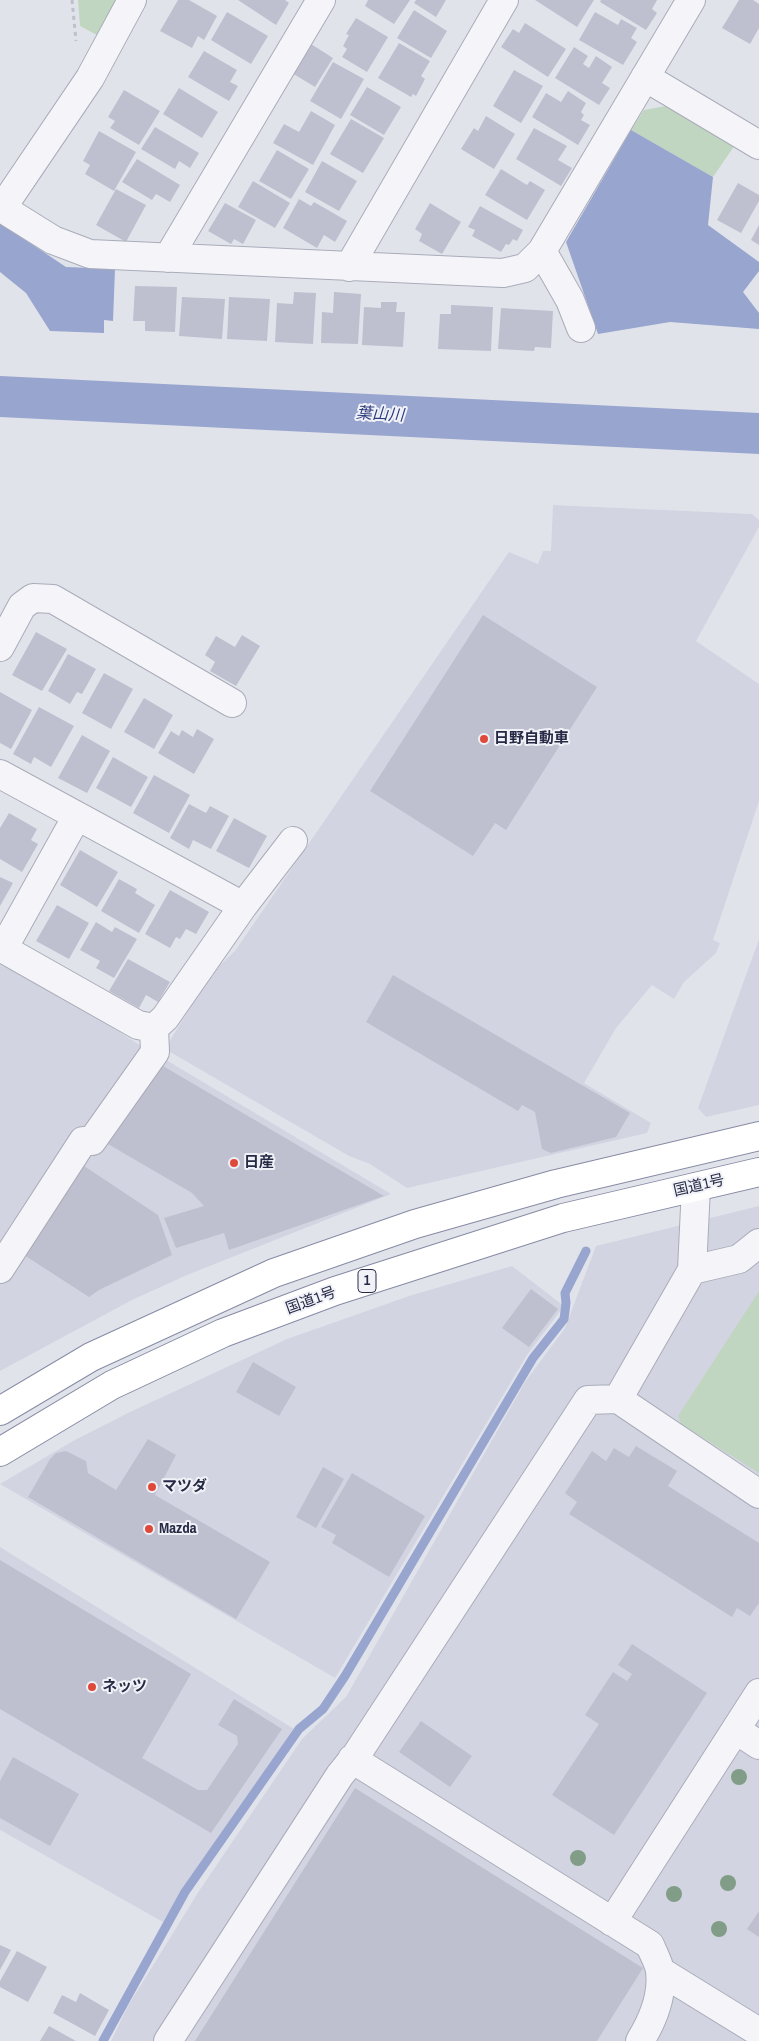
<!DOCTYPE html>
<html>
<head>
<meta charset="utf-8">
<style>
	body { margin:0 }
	canvas { display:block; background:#e1e3eb }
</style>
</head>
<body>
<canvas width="759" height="2041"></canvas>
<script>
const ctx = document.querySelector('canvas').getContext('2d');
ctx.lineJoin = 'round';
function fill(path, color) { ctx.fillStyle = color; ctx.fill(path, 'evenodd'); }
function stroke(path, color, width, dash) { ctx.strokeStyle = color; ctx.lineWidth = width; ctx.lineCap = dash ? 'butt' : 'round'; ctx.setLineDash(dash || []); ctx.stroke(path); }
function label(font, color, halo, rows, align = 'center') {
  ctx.font = font + ' "Archivo Narrow","Noto Sans JP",sans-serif'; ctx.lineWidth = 4; ctx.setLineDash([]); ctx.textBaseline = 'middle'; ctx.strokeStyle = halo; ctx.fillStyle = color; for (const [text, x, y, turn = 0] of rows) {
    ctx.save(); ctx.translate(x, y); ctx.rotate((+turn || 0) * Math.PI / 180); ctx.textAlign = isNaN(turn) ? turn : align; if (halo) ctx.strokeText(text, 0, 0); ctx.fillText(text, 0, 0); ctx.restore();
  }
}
fill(new Path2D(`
	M553 505 752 514 759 520V527L696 641 759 684V801L713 940 720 943 716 953 684 982 674 999 652 985 616 1028 584 1083 651 1123 647 1133 407 1188 370 1164 349 1156 165 1049 204 984 213 976 216 969 235 951 509 552 538 564 543 551H551Z
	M759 939V1105L706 1117 698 1108Z
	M0 965 62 996 146 1049 0 1248Z
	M161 1057 391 1194 187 1275 132 1300 0 1371V1284L94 1147Z
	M759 1206V2041H111L128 2006 199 1891 302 1739 346 1697 525 1382 565 1328 596 1246Z
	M512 1266 564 1306 527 1355 335 1678 0 1484 73 1441 128 1413 287 1339 412 1295Z
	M0 1547 294 1729 186 1883 163 1922 0 1830Z`), '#d2d5e1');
fill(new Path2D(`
	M78 0H116L97 35 80 26Z
	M666 106 735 145 713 177 631 130 644 110Z
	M759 1291V1473L681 1424 678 1416Z`), '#c1d6c1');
fill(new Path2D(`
	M631 130 713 177 708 225 759 262V271L743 292 759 313V329L670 322 598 334 566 242Z
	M0 223 66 267 115 269 113 321 104 320V333L50 331 26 293 0 272Z
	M0 376 759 413V454L0 417Z`), '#98a5cf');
stroke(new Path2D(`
	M103 2041 185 1892 299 1729 323 1709 345 1676 533 1358 564 1319 566 1303 565 1293 586 1251`), '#98a5cf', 9);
fill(new Path2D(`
	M178 0H189L217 16 204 40 198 36 192 48 160 31Z
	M238 0H285L289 3 276 25Z
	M368 0H410L394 24 365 6Z
	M416 0H446L436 17 414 3Z
	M535 0H594L577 27Z
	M601 0H657L652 9 657 13 646 30 600 2Z
	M739 0H753L759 4V28L750 44 722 28Z
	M414 10 447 31 431 58 397 38Z
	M227 12 268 36 251 64 211 40Z
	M595 12 618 25 621 19 637 28 631 38 637 42 623 65 579 40Z
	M356 18 388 37 367 72 342 57 347 49 343 46 349 35 346 34Z
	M525 23 566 49 548 77 501 47 513 29 519 33Z
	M399 43 430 61 421 76 425 79 416 96 413 94 411 97 378 78Z
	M311 44 333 58 315 87 292 73Z
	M574 47 588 56 583 64 589 68 596 56 612 67 602 83 610 88 599 105 555 78Z
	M204 51 237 70 230 82 238 86 229 101 188 77Z
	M333 62 364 79 341 119 310 101Z
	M514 70 543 86 521 123 493 106Z
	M367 87 401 107 384 135 350 115Z
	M179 88 218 112 202 138 163 114Z
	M124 90 160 111 139 145 110 128 115 121 108 117Z
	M568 91 586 103 581 112 584 115 581 120 590 125 578 145 532 117 546 93 561 102Z
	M311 111 335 125 313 165 273 143 284 124 299 132Z
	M486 116 515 134 494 169 461 149 474 128 478 131Z
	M351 119 384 138 363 173 330 154Z
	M155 127 199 153 190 168 179 161 175 169 141 149Z
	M534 128 567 146 558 160 572 168 561 186 516 159Z
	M99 131 136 152 114 191 85 174 90 165 83 161Z
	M277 150 309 169 291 199 259 181Z
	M137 159 180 185 170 202 156 194 152 200 122 182Z
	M322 161 357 181 339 211 305 192Z
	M501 169 527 185 530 181 545 190 527 220 485 195Z
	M253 181 290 203 275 228 238 207Z
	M738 183 759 195V201L741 233 717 220Z
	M116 189 146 205 126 242 96 225Z
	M299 199 311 206 314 202 347 221 335 242 324 235 317 248 283 228Z
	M225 203 256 220 243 244 234 239 231 244 208 231Z
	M430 203 461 222 442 254 419 241 422 234 415 229Z
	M480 206 523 230 517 241 513 239 509 245 506 244 501 252 472 236 475 230 468 227Z
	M759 225V245L751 240Z
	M135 286 177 287 175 332 145 331V321H133Z
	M294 292 316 293 313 344 275 342 277 303 293 304Z
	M334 292 361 294 358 344 321 343 322 312 333 313Z
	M182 297 225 299 222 339 179 336Z
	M229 297 270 299 267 341 227 339Z
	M381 302H397L396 312H405L403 347 362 345 364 307 381 308Z
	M451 305 493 307 491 351 438 349 440 314H451Z
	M501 308 553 311 551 348 535 347 534 351 498 349Z
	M483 615 597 687 506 830 495 823 473 856 370 791Z
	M36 632 67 649 42 691 12 675Z
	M242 635 260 646 236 686 210 671 215 662 205 655 216 636 235 647Z
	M68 654 96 669 82 694 77 692 70 704 48 691Z
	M104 673 133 689 111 729 82 713Z
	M0 692 32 710 11 749 0 743Z
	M144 698 173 715 154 749 124 732Z
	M39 707 74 726 51 767 34 757 31 764 13 754Z
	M197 729 214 739 194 774 158 753 171 731 179 736 182 730 193 737Z
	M82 735 110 751 87 793 58 778Z
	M113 757 148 777 131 807 96 788Z
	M154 775 190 795 169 833 133 813Z
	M189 804 206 813 210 806 229 816 211 849 193 840 189 849 170 838Z
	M9 813 37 829 31 840 38 844 22 872 0 859V828Z
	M234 818 267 836 249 868 216 851Z
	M80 850 118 872 97 907 60 885Z
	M0 877 13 883 0 906Z
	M119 879 137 889 135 893 155 905 139 933 101 911Z
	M170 890 209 912 196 934 186 929 180 939 176 937 170 948 145 934Z
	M57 905 89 923 69 959 36 941Z
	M96 922 112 932 115 927 137 939 114 978 96 968 100 961 80 950Z
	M128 959 170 982 158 1002 146 995 139 1008 109 991Z
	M393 975 630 1113 616 1137 551 1153 542 1149 535 1112 522 1105 518 1111 366 1022Z
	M158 1063 384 1196 229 1250 224 1233 176 1248 164 1218 204 1206 192 1193 108 1144Z
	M84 1166 158 1215 172 1255 99 1290 89 1297 24 1255Z
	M531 1289 558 1309 529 1347 502 1328Z
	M253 1362 296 1387 279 1416 236 1392Z
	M148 1439 176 1455 155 1495 270 1562 236 1619 28 1497 50 1459 56 1453 66 1451 86 1461 88 1473 116 1490Z
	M636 1446 677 1471 668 1486 759 1543V1603L750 1616 737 1608 732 1617 569 1514 577 1502 565 1493 592 1451 606 1461 614 1448 629 1457Z
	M323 1467 344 1479 316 1528 296 1517Z
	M352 1473 425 1516 389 1577 332 1543 336 1535 321 1527Z
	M0 1560 191 1674 142 1758 198 1790H207L238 1744 237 1736 218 1725 234 1699 282 1729 211 1833 0 1709Z
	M632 1644 707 1693 614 1835 552 1795 599 1724 585 1715 613 1672 627 1681 632 1674 618 1665Z
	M421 1721 472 1756 450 1787 399 1752Z
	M13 1757 79 1794 50 1846 0 1818V1781Z
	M355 1788 643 1968 597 2041H195Z
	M759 1911V1937L747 1929Z
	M0 1945 11 1950 0 1970Z
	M17 1951 47 1967 28 2002 0 1987V1981Z
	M80 1993 109 2010 95 2036 53 2013 62 1995 76 2002Z
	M49 2026 76 2041H40Z`), '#bec0cf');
const minor = new Path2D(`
	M645 77 759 145
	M0 207 53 240 90 254 503 273 525 268 542 251 691 0
	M2 208 90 78 132 0
	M542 251 570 300 581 328
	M168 258 321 0
	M349 267 504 0
	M0 647 22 606 33 598 53 599 232 703
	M0 774 243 906 165 1018 154 1028 138 1025 0 947
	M243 906 293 841
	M3 949 77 816
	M0 1269 83 1141H92L155 1052 154 1028
	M692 1270 739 1259 759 1243
	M618 1399 759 1494
	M736 1730 759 1745
	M352 1759 650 1945C653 1953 659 1963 660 1971 663 1996 653 2020 640 2041
	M612 1922 759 1693
	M660 1971 759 2032
	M168 2041 340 1775 357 1754 588 1400 618 1399 692 1270 696 1187`);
const highway = new Path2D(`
	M0 1411 91 1357 274 1273 415 1224 556 1184 759 1136
	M0 1452 112 1385 223 1333 335 1291 563 1218 759 1172`);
stroke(minor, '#a9acb9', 30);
stroke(highway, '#878ba4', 30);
stroke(new Path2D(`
	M72 0 76 41`), '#bfc0ca', 3, [4, 4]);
stroke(minor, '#f5f5f9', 28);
stroke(highway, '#fff', 28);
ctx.fillStyle = '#819d87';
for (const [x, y] of [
	[739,1777],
	[578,1858],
	[728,1883],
	[674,1894],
	[719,1929]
]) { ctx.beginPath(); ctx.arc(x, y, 8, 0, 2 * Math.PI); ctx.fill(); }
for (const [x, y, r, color] of [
	[484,739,5,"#de4a39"],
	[234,1163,5,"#de4a39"],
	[152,1487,5,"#de4a39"],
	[149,1529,5,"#de4a39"],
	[92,1687,5,"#de4a39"]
]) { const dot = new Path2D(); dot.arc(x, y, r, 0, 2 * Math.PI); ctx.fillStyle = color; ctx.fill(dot); stroke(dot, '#f1f2f8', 2); }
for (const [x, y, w] of [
	[367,1281,18]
]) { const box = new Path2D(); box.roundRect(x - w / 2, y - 11.5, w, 23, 4); ctx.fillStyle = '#f1f2f8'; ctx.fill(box); stroke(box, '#272a45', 1); }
label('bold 14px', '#272a45', null, [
	["1",367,1281]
]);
label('bold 15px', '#272a45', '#f1f2f8', [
	["日野自動車",494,739],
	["日産",244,1163],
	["マツダ",162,1487],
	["Mazda",159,1529],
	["ネッツ",102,1687]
], 'left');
label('15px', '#272a45', '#f1f2f8', [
	["国道1号",699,1186,-13],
	["国道1号",311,1301,-20]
]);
label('italic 16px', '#2c3c7e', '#f1f2f8', [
	["葉山川",380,415,3]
]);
</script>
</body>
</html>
